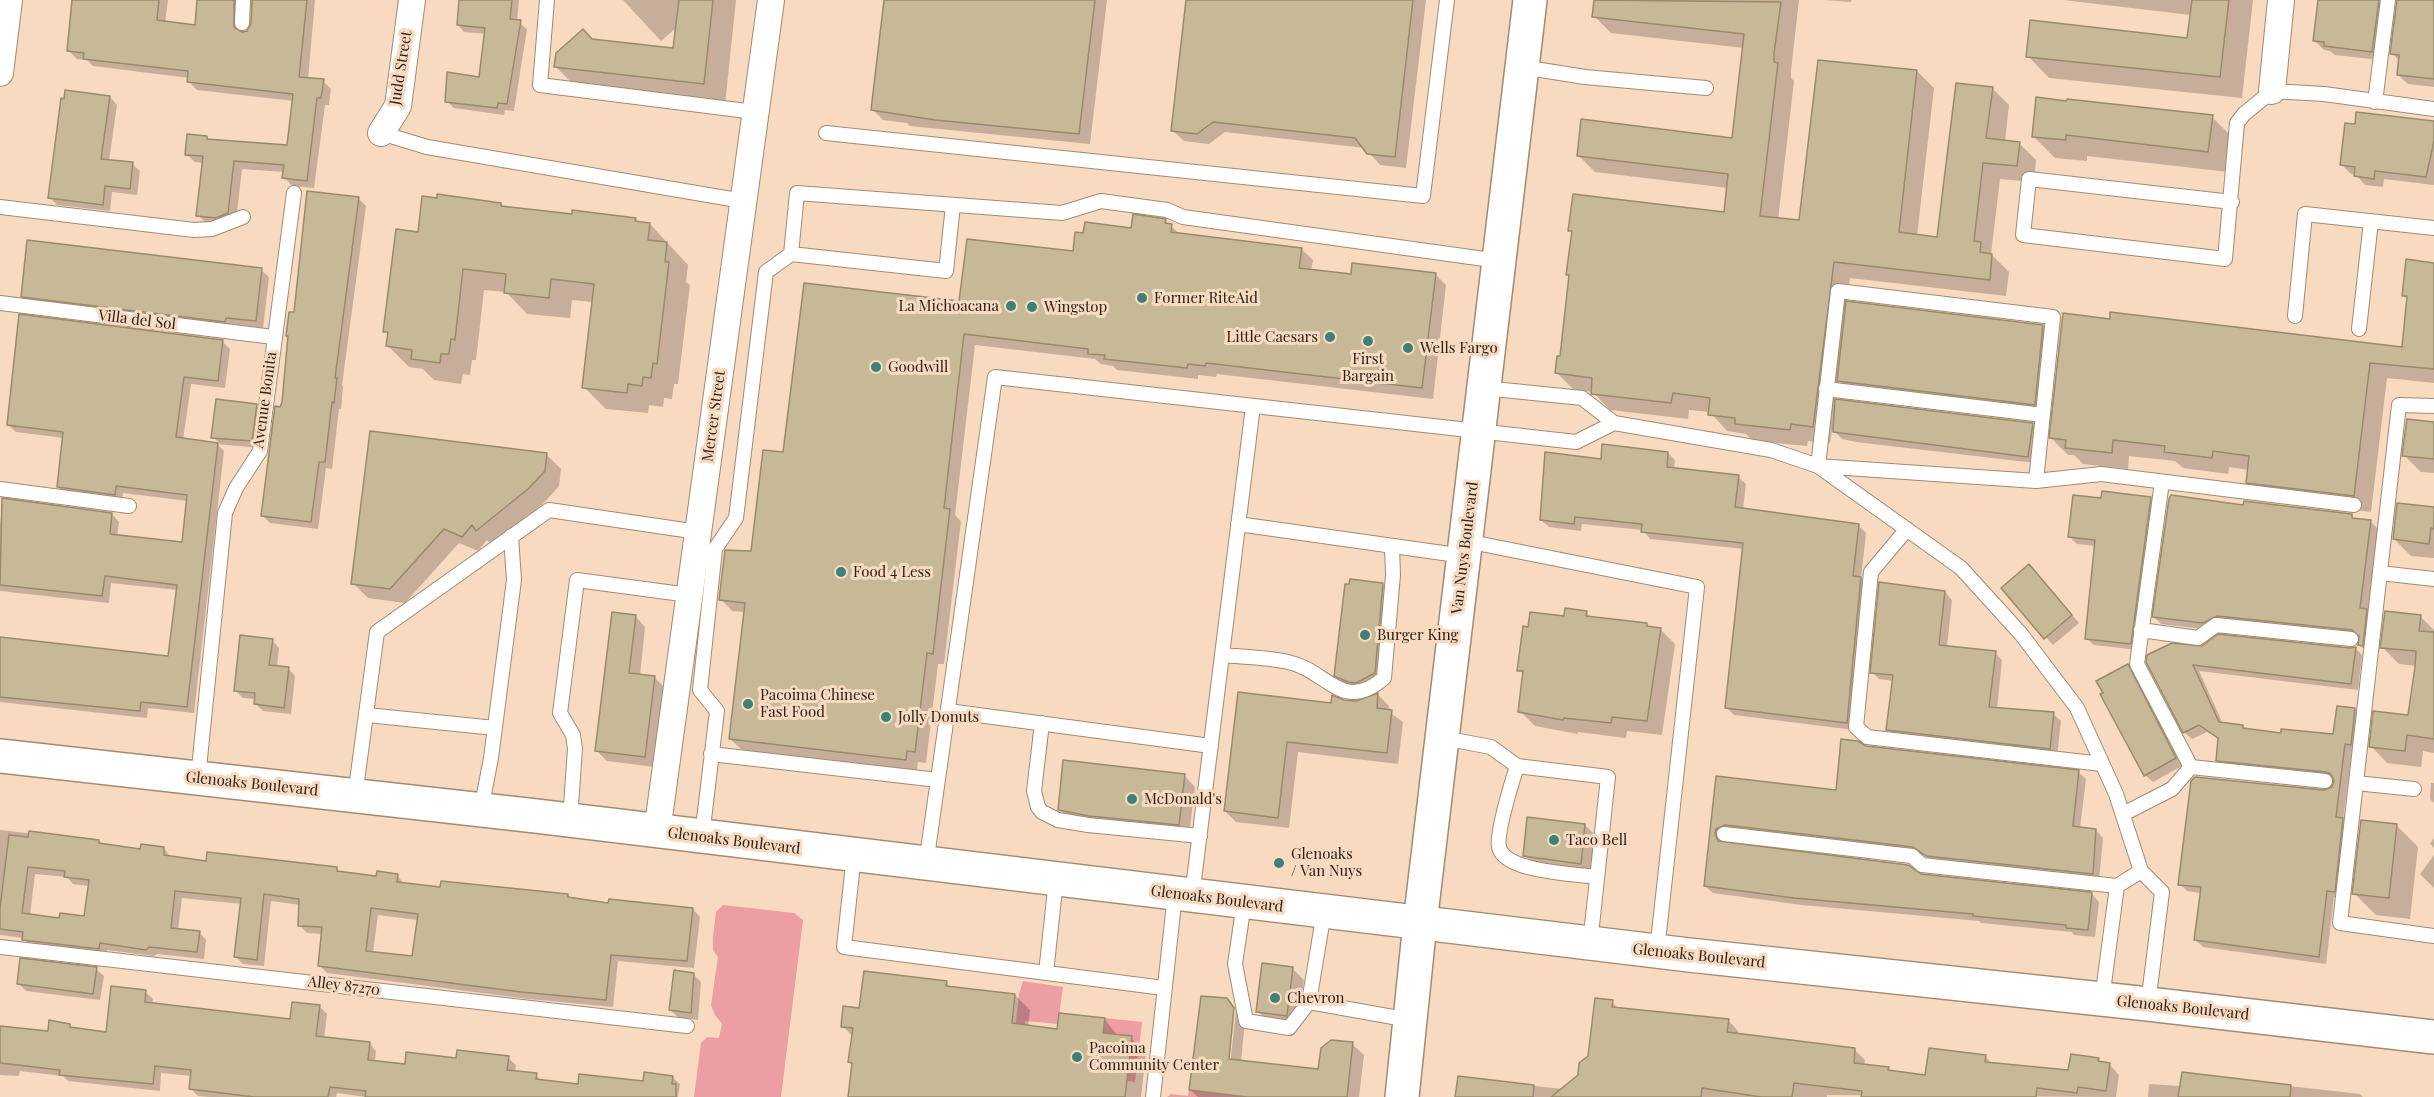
<!DOCTYPE html>
<html>
<head>
<meta charset="utf-8">
<style>
	body { margin:0 }
	canvas { display:block; background:#f7dac0 }
</style>
</head>
<body>
<canvas width="2434" height="1097"></canvas>
<script>
const ctx = document.querySelector('canvas').getContext('2d');
ctx.lineJoin = 'round';
function fill(path, color) { ctx.fillStyle = color; ctx.fill(path, 'evenodd'); }
function stroke(path, color, width, dash) { ctx.strokeStyle = color; ctx.lineWidth = width; ctx.lineCap = dash ? 'butt' : 'round'; ctx.setLineDash(dash || []); ctx.stroke(path); }
function label(font, color, halo, rows, align = 'center') {
  ctx.font = font + ' "Playfair Display",serif'; ctx.lineWidth = 6; ctx.setLineDash([]); ctx.textBaseline = 'middle'; ctx.strokeStyle = halo; ctx.fillStyle = color; for (const [text, x, y, turn = 0] of rows) {
    ctx.save(); ctx.translate(x, y); ctx.rotate((+turn || 0) * Math.PI / 180); ctx.textAlign = isNaN(turn) ? turn : align; if (halo) ctx.strokeText(text, 0, 0); ctx.fillText(text, 0, 0); ctx.restore();
  }
}
fill(new Path2D(`
	M723 905 794 913 803 920 781 1097H694L701 1043 707 1037 719 1038 722 1024 715 1015 711 1005 718 957 713 950V938L716 912Z
	M1023 981 1063 987 1058 1024 1025 1021 1016 1097H1007L1019 994Z
	M1105 1018 1142 1022 1135 1082 1127 1081 1103 1033Z
	M1189 1090 1247 1097H1167L1171 1094 1188 1096Z`), '#ec9ea2');
fill(new Path2D(`
	M75 0H168L165 23 196 26 199 0H247L243 4 242 33 251 28 254 0H315L308 79 323 81 331 89 329 105H325L314 188 292 186 284 177 285 172 242 169 236 221 206 223 198 215 204 163 195 162 186 154 207 137 210 140 288 147 294 101 197 90 189 82V78L93 66 87 60 77 59 69 51Z
	M460 0H519L517 21 527 29 514 111 505 110 504 115 454 108 447 101 480 78 486 34 464 32 457 24Z
	M623 0H736L725 105 577 88 556 67 592 40 674 50 677 27 661 41Z
	M885 0H1107L1090 144 910 126 907 123 883 120 872 109Z
	M1187 0H1426L1406 168 1380 165 1365 148 1225 132 1209 144 1184 141 1172 130Z
	M1595 0H1799L1791 71V78L1794 81 1778 220 1801 222 1917 71 1934 88 1917 236 1939 238 1992 88 2009 105 2005 142 2019 143 2036 160 2034 182 2000 179 1991 254 2009 272 2006 296 1850 278 1847 303 2042 326 2050 334 2042 412 1846 388 1838 380 1835 401 2032 424 2040 432 2035 463 1856 442 1842 439 1832 429 1830 443 1808 441 1807 446 1753 441 1746 434 1727 431 1710 412 1689 410 1688 419 1610 410 1593 392 1574 390 1557 373 1561 357 1570 277 1568 274 1573 234 1570 230 1725 213 1728 188 1595 172 1578 155 1733 139 1744 48 1611 33 1594 16Z
	M1824 0H1852L1851 2Z
	M2063 0H2253L2242 98 2049 78 2028 56 2189 40 2191 15Z
	M2320 0H2398L2393 1 2381 60 2335 55 2330 51 2324 50 2315 41Z
	M2398 0H2434V87L2408 84 2398 75 2400 62 2392 53Z
	M110 97 117 105 109 161 132 164 140 171 137 195 112 192 110 211 57 205 49 197Z
	M2212 117 2233 138 2229 172 2087 156V161L2055 158 2033 136Z
	M2434 122V185L2384 179 2383 187 2365 185 2356 175 2351 174 2342 165Z
	M359 199 366 206 342 385 343 387 341 409H339L332 469 326 468 318 529 270 523 262 515 283 403 295 314Z
	M501 204 504 207 573 215 635 219 639 223 650 224 688 265 686 282 690 285 678 384H674L672 399 664 398 663 407 649 405 648 413 606 409 584 387 593 302 572 300 570 318 527 314 506 292 484 290 476 360H472L470 375 463 374 461 384 434 380 423 369 409 367 388 346 389 335 385 331 420 234Z
	M1165 221 1181 235 1301 249 1313 260 1311 271 1352 276 1435 274 1446 285 1433 399 1217 374 1216 377 1198 375V379L1117 370 1113 366 1101 364 1095 359 975 345 955 515 961 521 944 664H938L926 763 918 762 917 770 742 750 730 739 745 612 732 611 721 599 752 553 785 454 960 303 1133 229Z
	M2434 264V383L2387 378 2371 512 2264 499 2248 482 2249 470 2229 467 2228 474 2183 468 2175 461 2129 456 2128 469 2083 464 2074 455H2068L2051 438 2403 348 2408 300 2403 295Z
	M261 270 269 277 263 328 232 324V329L30 303 22 296Z
	M222 341 230 349 225 388 191 384 183 440 220 444 213 437 256 405 264 413 259 448 217 444 224 451 194 713 148 708 147 718 0 702V639L169 658 178 590 111 583 109 603 0 591V524L3 500 112 514 119 522 117 537 183 544 188 501 123 493 122 502 66 494 58 487 64 438 16 432 8 425Z
	M2434 423V473L2421 472 2404 455Z
	M1668 453 1675 460 1674 469 1738 477 1746 484 1743 509 1858 525 1866 533 1861 578 1868 586 1854 730 1734 715 1726 707 1744 549 1650 539 1643 530 1582 524 1581 531 1549 527 1541 520 1602 461Z
	M546 454 561 469 559 486 543 504 492 545 487 540 478 551 459 543 405 603 368 598 353 583Z
	M2150 498 2158 506 2138 650 2094 645 2086 638 2096 546 2077 544 2070 537 2102 500Z
	M2245 507 2352 515 2356 520 2371 522 2378 529 2368 612 2373 618 2367 652 2359 644 2361 637 2225 623 2211 630 2161 624 2154 617Z
	M2434 508V558L2411 556 2394 539Z
	M2036 574 2079 623 2053 645 2003 588Z
	M1383 585 1394 596 1386 684 1348 687 1336 675Z
	M1945 592 1952 600 1947 647 1995 653 2002 660 1997 709 2053 714 2061 721 2057 756 1895 737 1888 730 1894 681 1879 679 1872 672Z
	M1586 612 1591 618 1647 625 1650 628 1660 629 1675 644 1662 735 1627 731 1626 738 1578 732V734L1535 726 1520 711 1524 675 1519 670 1565 618Z
	M635 616 645 627 640 676 655 678 665 688 655 767 607 761 597 751Z
	M2420 616 2434 630V753L2423 751 2421 767 2387 763 2371 746 2410 717 2417 666 2399 664 2382 647Z
	M272 640 279 648 277 667 288 668 295 676 291 714 263 711 256 704V699L243 698 236 691Z
	M2203 647 2355 648 2362 655 2358 690 2199 671 2223 724 2243 727 2246 730 2282 734 2335 736 2355 710 2362 717 2358 751H2352L2343 820 2350 827 2341 898 2334 897 2326 964 2203 947 2196 940 2201 893 2187 891 2180 884 2334 787V779L2225 767 2218 760 2220 740 2207 732 2192 739 2184 732 2148 662Z
	M2128 666 2135 673 2182 766 2153 782 2145 775Z
	M1239 693 1333 704 1357 702 1378 695 1389 706 1388 711 1403 722 1398 764 1298 752 1289 828 1236 822 1225 811Z
	M1865 747 2078 772 2086 779 2080 828 2096 830 2103 838 2099 881 1935 863 1922 854 1733 832 1724 836 1721 843 1920 875 2092 894 2099 902 2095 937 2074 935 2072 932 1981 923 1979 921 1802 905 1713 893 1705 886 1718 778 1837 791Z
	M1184 775 1195 787 1189 835 1071 821 1059 809Z
	M2431 783H2434V803L2430 799Z
	M1585 825 1600 840 1595 878 1539 870 1524 855Z
	M2397 826 2418 847 2410 919 2376 915 2354 893Z
	M0 830 99 841 103 845 142 850 164 848 171 858 208 862 336 869 341 873 378 878 397 875 404 884 441 889 568 896 571 899 610 905 693 909 700 917 694 968 618 961 613 1007 529 999 327 973 320 966 323 934 307 933 299 925 301 905 271 901 264 966 243 964 236 957 242 904 182 898 178 930 199 932 206 940 204 959 157 954 154 956 107 950 106 956 31 947 24 938 0 935ZM35 874 67 877 73 884 89 886 85 917 61 919 30 915ZM378 915 418 920 414 957 373 953Z
	M2434 838V848L2430 844Z
	M2434 855V888L2420 874Z
	M1292 968 1304 980 1298 1026 1269 1023 1258 1011Z
	M96 969 104 976 100 1000 26 991 19 984Z
	M693 974 701 982 698 1020 678 1017 670 1010Z
	M946 982 951 988 1015 995 1030 1010 1028 1027 1059 1030 1104 1019 1119 1037 1131 1038 1146 1053 1141 1097H849L853 1065 850 1062 853 1037 843 1026 861 1010Z
	M145 992 153 999 152 1004 292 1020 319 1006 327 1014 324 1039 369 1043 376 1051 375 1062 406 1065 508 1058 516 1065 515 1072 536 1075 543 1082 579 1086 644 1082 672 1077 680 1084 678 1097H366L337 1093 336 1097H209L198 1096 190 1088 192 1076 161 1073 160 1091 68 1081 63 1076 20 1071 19 1076 0 1075V1027L49 1033 70 1026 73 1029 107 1033Z
	M1226 999 1235 1008H1233L1227 1066H1230L1236 1009 1245 1021 1241 1061 1319 1071 1352 1044 1364 1055 1359 1097H1198L1191 1090Z
	M1612 1002 1619 1009 1728 1020 1738 1031V1035L1855 1050 1865 1060 1864 1066 1888 1068 1892 1072 1926 1076 1985 1056 1992 1064 2070 1071 2098 1060 2102 1063 2109 1064 2119 1075 2116 1097 1827 1095V1097H1457L1459 1078 1563 1089 1579 1076Z
	M2183 1074 2360 1094 2363 1097H2148L2149 1084 2181 1086Z`), '#0003');
const building = new Path2D(`
	M72 0H159L157 20 195 25 197 0H234V27L242 32 247 31 251 24 252 0H307L299 77 324 79 321 98H317L307 181 282 178 284 165 234 161 228 213 216 218 196 216 203 156 185 155 187 134 207 136V139L287 145 293 94 187 82 188 71 83 59 84 53 67 51Z
	M459 0H512L510 19 521 20 507 104 498 103 497 108 445 102 447 72 479 77 485 28 457 25Z
	M679 0H713L704 84 554 67 556 53 583 29 592 39 673 48Z
	M884 0H1095L1079 134 935 120 871 110Z
	M1186 0H1413L1395 157 1367 154 1355 138 1213 122 1197 134 1171 131Z
	M1594 0 1781 2 1774 53V62L1778 63 1760 216 1799 220 1818 60 1917 70 1899 232 1937 237 1956 83 1993 87 1986 138 2020 142 2017 166 1983 163 1974 241 1981 242 1980 252 1992 254 1990 280 1834 262 1813 427 1791 424 1790 430 1735 424V418L1708 415 1710 398 1673 393 1671 403 1591 394 1592 378 1555 373 1557 356H1560L1569 275H1566L1572 231H1568L1573 194 1724 212 1728 174 1577 156 1581 119 1732 138 1744 34 1592 17Z
	M2192 0H2229L2220 77 2026 57 2030 20 2187 38Z
	M2318 0H2379L2372 52 2324 46V42L2313 41Z
	M2397 0H2434V79L2397 75 2399 55 2390 54Z
	M65 90 110 96 101 159 133 162 130 189 105 186 103 205 48 198 61 98 64 99Z
	M2036 97 2066 101 2067 99 2213 115 2208 152 2066 135V140L2032 137Z
	M2356 112 2434 121V141L2426 177 2375 171 2374 179 2354 176 2355 167 2340 165 2345 123 2355 124Z
	M307 191 359 197 335 378H337L334 403 332 402 325 462H319L311 522 261 516 275 406 280 407 282 402 288 336H286L289 312H294Z
	M437 194 501 203V206L572 214V210L636 218 635 221 650 223 648 240 667 242 665 262H669L657 364 653 363 651 378 643 377 642 386 628 384 627 393 582 388 594 284 551 279 549 298 504 293 506 274 463 269 455 340 451 339 449 354H441L440 363 411 359 412 350 386 346 388 332H383L396 229 418 232 422 196 437 198Z
	M1133 214 1166 219 1165 223 1172 224 1171 232 1302 248 1299 268 1351 274 1352 263 1436 273 1422 388 1206 363 1205 366 1188 364 1187 368 1104 359 1105 355 1088 354V349L964 334 944 508 950 509 933 654 927 653 915 752 907 751 906 760 729 739 745 603 719 600 725 550 751 551 763 450 783 452 804 283 959 301 967 239 1073 251 1075 232 1083 233 1085 222 1131 228Z
	M27 240 262 268 256 321 226 318 225 322 21 297Z
	M2406 259 2434 263V369L2370 363 2354 496 2246 483 2249 456 2213 451 2212 458 2164 452 2165 446 2113 440 2112 453 2065 448 2066 440 2049 438 2063 313 2110 319V312L2402 347 2407 296H2402Z
	M1846 301 2043 325 2035 405 1837 381Z
	M19 314 223 340 218 381 184 377 176 437 218 443 187 707 141 702 140 711 0 697V637L168 656 177 585 105 576 102 596 0 585 2 498 112 513 110 534 182 542 187 495 116 486 115 495 57 487 63 432 7 425Z
	M216 399 257 404 252 441 211 438Z
	M1835 399 2033 423 2028 457 1833 432Z
	M2407 419 2434 422V459L2402 456Z
	M370 431 547 453 545 471 528 489 476 531 472 525 462 537 444 529 390 589 351 584Z
	M1602 444 1668 452 1667 467 1739 475 1735 507 1859 524 1853 576 1861 577 1847 723 1725 708 1743 543 1641 532 1642 524 1575 517 1574 524 1540 520 1545 452 1601 459Z
	M2102 491 2151 497 2131 644 2085 639 2095 540 2068 537 2073 495 2101 498Z
	M2171 495 2243 505 2244 501 2352 514V518L2371 520 2360 608 2367 609 2363 646 2358 645 2359 636 2352 630 2217 616 2203 623 2152 617 2169 499Z
	M2397 503 2434 507V529L2431 528 2429 544 2393 539Z
	M2029 564 2072 615 2044 639 2001 588Z
	M1350 579 1383 583 1375 673 1356 683 1348 682 1334 676 1345 584H1349Z
	M1879 582 1945 591 1939 645 1996 651 1989 707 2054 712 2050 749 1886 730 1893 675 1870 673Z
	M1565 608 1587 611 1586 616 1647 623V626L1661 628 1647 721 1612 717 1611 723 1564 718 1563 720 1518 712 1523 671H1517L1523 626 1528 627 1530 612 1564 616Z
	M2385 611 2421 615 2419 631 2434 632V739L2407 735 2405 751 2369 747 2373 711 2408 715 2415 667 2416 651 2380 648Z
	M612 612 636 615 629 673 655 676 645 757 595 751Z
	M2218 634 2350 648 2356 647 2351 684 2193 665 2219 722 2243 725V728L2281 733V729L2333 734 2337 706 2355 708 2351 745 2345 744 2336 817 2343 818 2335 892 2327 891 2319 957 2194 940 2201 887 2178 885 2191 781 2195 777 2324 790 2332 787 2334 781 2331 774 2326 772 2216 761 2218 738 2199 725 2183 733 2146 662 2147 655 2172 643 2202 646Z
	M240 635 273 639 269 665 289 667 284 708 254 704 255 693 234 691Z
	M2128 664 2176 758 2144 776 2100 694 2103 693 2096 681Z
	M1238 692 1331 703 1332 695 1344 700 1356 701 1378 693 1377 708 1392 710 1387 753 1287 742 1278 818 1224 811Z
	M1841 739 1858 741 1866 746 2079 770 2073 826 2096 829 2093 874 1926 856 1913 847 1725 825 1716 829 1715 834 1718 841 1908 865 1921 874 2091 892 2092 893 2088 930 2066 928V925L1973 916V914L1794 898 1704 886 1716 776 1836 790Z
	M1063 760 1185 774 1179 825 1089 816 1058 810Z
	M1527 817 1585 824 1581 864 1523 856Z
	M2361 820 2397 824 2389 898 2352 894Z
	M29 831 99 840V843L140 849 141 844 164 847V855L206 861 207 852 337 867V871L376 876 377 871 398 874 397 882 440 887 441 881 568 894V897L608 903 609 899 693 908 687 961 611 955 606 1000 521 992 318 966 322 927 298 926 299 899 264 894 257 960 234 957 241 898 175 891 171 928 200 931 197 952 149 947 146 950 100 943 99 949 22 940 23 932 0 929V908L9 835 28 837ZM28 867 65 871 64 877 89 880 84 916 60 913 59 918 22 913ZM371 908 418 914 412 956 366 951Z
	M20 958 97 967 93 994 17 984Z
	M1262 963 1293 967 1287 1016 1256 1012Z
	M674 970 694 973 691 1013 669 1010Z
	M864 971 947 981 946 986 1015 994 1012 1023 1057 1029 1059 1013 1105 1018 1103 1033 1132 1036 1125 1097H848L852 1063 848 1062 853 1028 841 1027 843 1006 859 1008Z
	M111 986 146 990 145 1002 290 1019 292 1002 320 1005 316 1036 370 1042 368 1060 405 1064 406 1052 456 1058 457 1050 509 1056 507 1070 537 1073 536 1079 578 1084 579 1074 643 1081 644 1072 673 1076 672 1084H676V1097H365L366 1091 330 1087 328 1097H254L189 1089 191 1070 155 1066 153 1084 59 1075 60 1070 0 1063V1026L48 1031 49 1020 70 1024V1027L106 1032Z
	M1201 996 1227 998 1234 1008 1229 1059 1318 1069 1321 1048 1331 1040 1353 1042 1347 1097H1247L1189 1090Z
	M1595 998 1613 1000 1612 1007 1729 1019 1727 1032 1855 1048 1854 1063 1889 1067 1888 1070 1925 1075 1929 1048 1986 1055 1985 1062 2068 1070 2071 1054 2099 1058 2098 1061 2110 1063 2106 1091 2078 1087 2077 1093 2037 1088 2036 1097H1861L1862 1091 1794 1083 1792 1097H1761L1702 1088 1701 1097H1551L1578 1075 1579 1063 1588 1056Z
	M2182 1072 2291 1085 2290 1097H2178Z
	M1458 1076 1534 1085 1533 1097H1455Z`);
fill(building, '#c7b998');
stroke(building, '#988a6a', 1.5);
const lane = new Path2D(`
	M547 0 540 85 755 112
	M242 23 243 0
	M1522 67 1585 77 1706 88
	M2375 102 2388 0
	M381 133 427 147 743 201
	M826 133 1423 196 1447 0
	M2232 202 2029 179 2023 235 2225 259 2237 123 2244 114 2272 91 2324 94 2434 109
	M0 207 194 230 212 229 243 217
	M791 254 946 271 953 205
	M0 303 273 337
	M2295 316 2305 214 2434 228
	M2359 329 2371 221
	M1484 388 1582 398 1614 423 1771 450 1818 466 2036 481 2101 474 2354 505
	M1826 389 2043 415
	M2434 406 2399 405 2340 923 2434 936
	M1818 466 1961 568 2021 634 2077 708 2116 794 2141 871 2162 892 2148 1004
	M1818 466 1838 291 2053 317 2036 481
	M2162 482 2137 664 2191 767
	M0 489 129 506
	M1238 524 1464 556
	M1907 529 1871 572 1856 727 1867 737 2102 764
	M1466 541 1697 587 1657 951
	M2380 573 2434 579
	M2141 630 2198 638 2216 625 2351 639
	M1222 655C1243 657 1267 657 1288 662 1327 670 1342 714 1384 678L1393 575 1392 546
	M948 711 1211 746
	M367 715 495 728
	M1042 723 1034 791 1038 807 1042 812 1058 820 1088 825 1200 836
	M1443 738 1491 747 1517 766 1608 777 1590 944
	M711 754 938 780
	M1517 766C1512 782 1496 833 1499 847 1504 872 1575 874 1597 877
	M198 778 225 513 236 488 260 451 294 193
	M2356 783 2414 789
	M355 796 377 632 549 510 698 532
	M481 810 491 758 514 580 511 536
	M2123 814 2172 789 2191 767 2325 781
	M570 820 575 749 573 735 560 713 577 580 689 595
	M1724 834 1912 856 1922 865 2117 886 2141 871
	M702 836 717 711 700 690 715 549 736 518 766 272 791 254 797 193 1062 213 1101 201 1167 210 1183 217 1499 261
	M854 855 844 947 1164 988
	M926 864 995 377 1576 442 1614 423
	M1192 896 1253 406
	M1244 903 1235 964 1246 1021 1289 1028 1309 1002 1324 912
	M0 947 687 1026
	M1046 973 1056 880
	M2102 999 2117 886
	M1309 1002 1410 1020
	M1153 1097 1175 894`);
const street = new Path2D(`
	M0 73 9 0
	M2272 91 2281 0
	M381 133 398 106 412 0
	M657 832 771 0`);
const secondary = new Path2D(`
	M0 756 536 816 1689 955 2148 1004 2434 1037`);
const primary = new Path2D(`
	M1402 1097 1420 923 1530 0`);
stroke(lane, '#a48971', 16);
stroke(street, '#a48971', 28);
stroke(secondary, '#a48971', 36);
stroke(primary, '#a48971', 36);
stroke(lane, '#fff', 14);
stroke(street, '#fff', 26);
stroke(secondary, '#fff', 33);
stroke(primary, '#fff', 33);
for (const [x, y, r, color] of [
	[1142,298,6,"#3c8176"],
	[1011,306,6,"#3c8176"],
	[1032,307,6,"#3c8176"],
	[1330,337,6,"#3c8176"],
	[1368,341,6,"#3c8176"],
	[1408,348,6,"#3c8176"],
	[876,367,6,"#3c8176"],
	[841,572,6,"#3c8176"],
	[1365,635,6,"#3c8176"],
	[748,704,6,"#3c8176"],
	[886,717,6,"#3c8176"],
	[1132,799,6,"#3c8176"],
	[1554,840,6,"#3c8176"],
	[1279,863,6,"#3c8176"],
	[1275,998,6,"#3c8176"],
	[1077,1057,6,"#3c8176"]
]) { const dot = new Path2D(); dot.arc(x, y, r, 0, 2 * Math.PI); ctx.fillStyle = color; ctx.fill(dot); stroke(dot, '#f7dac0', 2); }
label('15px', '#2b2017', '#f7dac0', [
	["Judd Street",401,68,-81],
	["Villa del Sol",137,320,7],
	["Avenue Bonita",265,400,-82],
	["Mercer Street",714,416,-82],
	["Van Nuys Boulevard",1465,548,-83],
	["Glenoaks Boulevard",252,784,6],
	["Glenoaks Boulevard",734,841,7],
	["Glenoaks Boulevard",1217,899,7],
	["Glenoaks Boulevard",1699,956,6],
	["Alley 87270",344,986,7],
	["Glenoaks Boulevard",2183,1008,6]
]);
label('15px', '#2b2017', '#f7dac0', [
	["Former RiteAid",1154,298],
	["La Michoacana",999,306,"right"],
	["Wingstop",1044,307],
	["Little Caesars",1318,337,"right"],
	["Wells Fargo",1420,348],
	["First",1368,359,"center"],
	["Bargain",1368,376,"center"],
	["Goodwill",888,367],
	["Food 4 Less",853,572],
	["Burger King",1377,635],
	["Pacoima Chinese",760,695],
	["Fast Food",760,712],
	["Jolly Donuts",898,717],
	["McDonald's",1144,799],
	["Taco Bell",1566,840],
	["Glenoaks",1291,854],
	["/ Van Nuys",1291,871],
	["Chevron",1287,998],
	["Pacoima",1089,1048],
	["Community Center",1089,1065]
], 'left');
</script>
</body>
</html>
